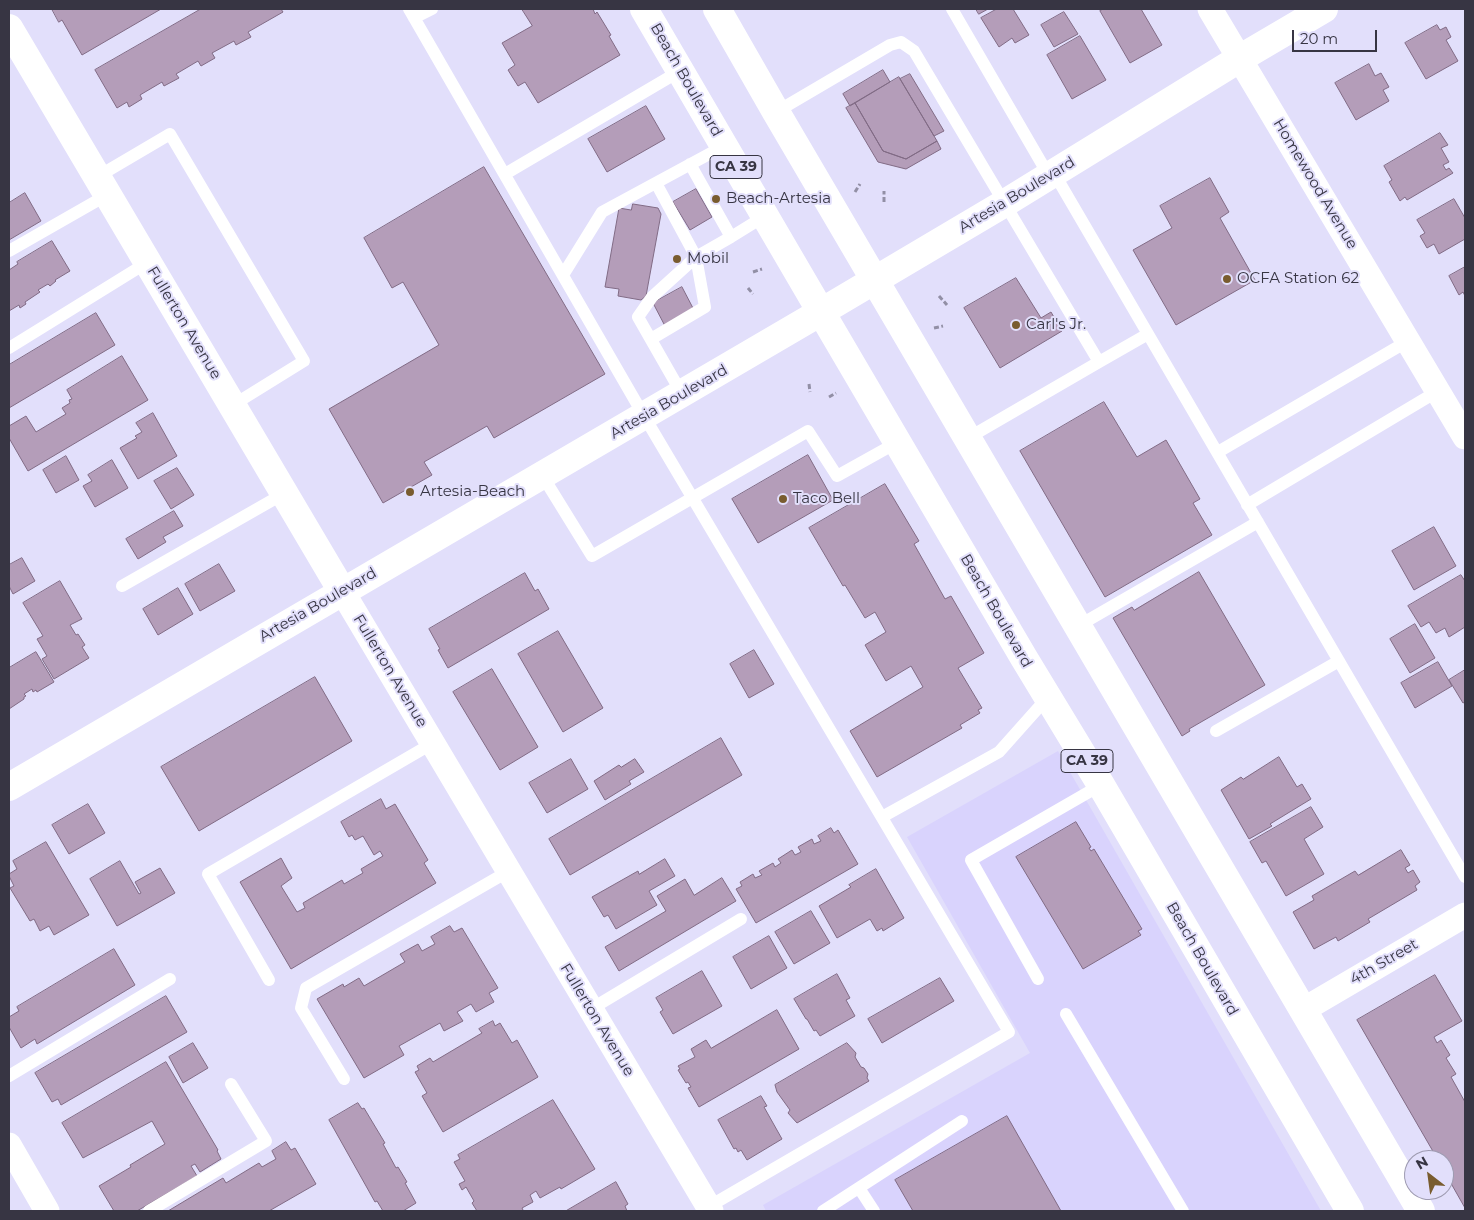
<!DOCTYPE html>
<html>
<head>
<meta charset="utf-8">
<style>
	body { margin:0 }
	#map { position:relative; width:1474px; height:1220px; overflow:hidden; background:#e2dffb; font-family:Montserrat,sans-serif }
	canvas { display:block }
	.frame { position:absolute; inset:0; border:10px solid #373543; pointer-events:none }
	.north { position:absolute; left:1404px; top:1150px; width:50px; height:50px; box-sizing:border-box; background:#e2dffb; border:1px solid #9e9bb1; border-radius:50%; rotate:330deg; font-size:14px; font-weight:700; line-height:20px; text-align:center; color:#373543 }
	.north::after { content:''; display:block; margin:auto; width:18px; height:22px; background:#795c2f; clip-path:polygon(50% 0,100% 100%,50% 72%,0 100%) }
	.scale { position:absolute; left:1292px; top:30px; width:85px; height:22px; box-sizing:border-box; border:2px solid #373543; border-top:0; padding-left:6px; font-size:15px; line-height:18px; white-space:nowrap; color:#373543; -webkit-text-stroke:4px #e2dffb; paint-order:stroke }
</style>
</head>
<body>
<div id="map">
<canvas width="1474" height="1220"></canvas>
<div class="frame"></div>
<div class="north">N</div>
<div class="scale">20 m</div>
</div>
<script>
const ctx = document.querySelector('canvas').getContext('2d');
ctx.lineJoin = 'round';
function fill(path, color) { ctx.fillStyle = color; ctx.fill(path, 'evenodd'); }
function stroke(path, color, width, dash) { ctx.strokeStyle = color; ctx.lineWidth = width; ctx.lineCap = dash ? 'butt' : 'round'; ctx.setLineDash(dash || []); ctx.stroke(path); }
function label(font, color, halo, rows, align = 'center') {
  ctx.font = font + ' Montserrat,sans-serif'; ctx.lineWidth = 4; ctx.setLineDash([]); ctx.textBaseline = 'middle'; ctx.strokeStyle = halo; ctx.fillStyle = color; for (const [text, x, y, turn = 0] of rows) {
    ctx.save(); ctx.translate(x, y); ctx.rotate((+turn || 0) * Math.PI / 180); ctx.textAlign = isNaN(turn) ? turn : align; if (halo) ctx.strokeText(text, 0, 0); ctx.fillText(text, 0, 0); ctx.restore();
  }
}
fill(new Path2D(`
	M1058 751 1321 1211H766L763 1205 1030 1053 907 837Z`), '#d9d3fd');
const building = new Path2D(`
	M52 9H161L82 55 62 20 59 22Z
	M201 9H281L283 12 248 32 251 37 236 45 234 41 212 53 215 58 201 66 198 61 176 74 179 78 164 86 162 82 140 95 142 99 129 107 127 102 117 108 95 70Z
	M522 9H593L595 14 597 12 611 35 609 36 620 55 538 103 525 82 518 86 508 70 515 65 502 43 532 26Z
	M976 9H988L979 14Z
	M997 9H1013L1029 35 1015 43 1012 38 999 47 981 18Z
	M1104 9H1141L1162 45 1130 63 1100 11Z
	M1064 12 1078 34 1054 47 1041 25Z
	M1437 25 1440 30 1446 27 1451 37 1446 40 1458 61 1426 79 1405 43Z
	M1080 36 1106 80 1072 99 1047 55Z
	M1369 64 1375 76 1381 73 1389 87 1383 90 1389 101 1356 120 1335 83Z
	M883 70 890 82 850 106 843 94Z
	M910 74 944 131 934 136 900 79Z
	M899 77 937 141 906 159 883 151 855 103Z
	M855 103 883 151 906 159 937 141 941 149 906 169 878 162 846 108Z
	M646 106 665 139 607 172 588 139Z
	M1440 133 1448 145 1441 148 1449 162 1443 165 1446 170 1449 168 1453 173 1407 200 1405 197 1400 201 1389 182 1392 180 1384 166Z
	M484 167 605 374 494 438 487 426 424 462 432 475 383 503 329 409 439 345 403 282 392 288 364 238Z
	M1210 178 1229 212 1220 218 1255 280 1176 325 1133 250 1172 228 1160 206Z
	M696 189 712 217 690 230 673 202Z
	M25 193 41 221 9 240V203Z
	M1454 199 1465 218V239L1439 254 1434 244 1427 248 1420 236 1425 233 1417 220Z
	M633 204 658 208 661 214 646 296 641 300 618 296 619 289 605 287 619 208 631 210Z
	M52 241 70 271 55 280 56 281 50 286 48 284 38 290 40 292 25 302 26 304 20 308 19 305 9 311V270L18 264 17 262Z
	M1465 267V296L1463 292 1459 295 1449 276Z
	M1016 278 1041 318 1051 312 1062 331 1000 368 964 308Z
	M682 287 694 310 665 326 653 303Z
	M96 313 115 345 9 408V365Z
	M122 356 148 400 28 471 9 438V426L26 416 36 432 66 414 62 408 70 403 69 400 72 399 67 390Z
	M1104 402 1137 457 1166 440 1200 499 1193 503 1212 535 1105 597 1020 451Z
	M153 413 177 456 138 479 120 448 137 438 135 436 142 432 136 423Z
	M808 455 833 500 758 543 732 499Z
	M66 456 79 480 56 493 43 470Z
	M112 460 128 488 95 507 83 486 92 481 88 475Z
	M177 468 194 495 171 509 154 481Z
	M885 484 919 541 914 544 945 599 951 596 984 653 958 668 982 708 978 710 980 713 960 725 962 728 877 777 850 731 923 687 911 666 886 681 865 645 886 632 875 612 865 618 845 585 843 586 809 528Z
	M174 511 183 526 163 537 166 542 138 559 126 539Z
	M1434 527 1456 566 1414 590 1392 551Z
	M22 558 35 581 13 594 9 586V565Z
	M219 564 235 591 200 611 185 584Z
	M1199 572 1265 685 1189 729 1190 731 1182 736 1113 618 1132 607 1134 610Z
	M525 573 535 591 538 589 549 609 448 668 438 650 440 649 429 629Z
	M1461 575 1465 581V627L1449 637 1445 628 1436 633 1429 622 1421 627 1408 606Z
	M60 581 82 619 70 625 76 635 78 634 85 645 82 647 89 658 54 679 42 659 47 656 37 639 43 636 23 603Z
	M178 588 193 614 158 635 143 609Z
	M1415 624 1435 658 1410 673 1390 639Z
	M558 631 603 708 563 732 518 654Z
	M754 650 774 684 749 698 730 664Z
	M36 652 54 682 37 692 36 690 33 692 32 689 24 694 26 696 24 697V699L9 709V668Z
	M1438 662 1452 686 1415 708 1401 683Z
	M492 669 538 747 500 770 453 692Z
	M1465 670V702L1463 703 1449 680Z
	M315 677 352 741 199 831 161 767Z
	M721 738 742 775 570 875 549 839Z
	M1279 757 1297 787 1302 784 1311 799 1270 824 1272 826 1249 839 1221 790 1241 777 1243 779Z
	M571 759 588 789 547 813 529 783Z
	M635 759 644 772 629 781 631 784 605 800 594 781 619 765 621 767Z
	M381 799 386 809 395 804 428 860 424 863 436 883 291 969 240 882 281 858 292 878 281 886 297 912 305 908 303 903 342 880 344 884 363 873 361 869 383 856 380 851 374 855 363 836 355 840 352 835 349 837 341 822Z
	M88 804 105 833 69 854 52 825Z
	M1311 807 1323 827 1304 839 1324 874 1286 896 1266 861 1262 863 1250 842Z
	M1076 822 1091 847 1089 848 1091 851 1094 849 1142 929 1138 931 1141 935 1083 969 1016 857Z
	M831 828 834 833 838 830 858 864 756 923 736 889 742 886 740 882 753 874 755 878 762 875 759 871 773 863 775 867 781 863 778 859 792 850 795 855 801 852 798 847 812 839 814 844 821 841 818 836Z
	M46 842 89 915 54 935 49 926 40 931 34 919 30 921 10 888 14 886 9 876V874L17 869 13 861Z
	M1401 850 1410 865 1405 868 1408 873 1413 870 1420 882 1415 886 1417 890 1368 919 1370 922 1338 941 1336 937 1314 949 1293 912 1314 900 1312 896 1355 871 1358 875Z
	M665 859 675 876 649 891 657 905 616 929 608 915 604 917 592 897 638 871 639 874Z
	M120 861 139 894 141 893 135 882 160 868 175 893 117 926 90 879Z
	M876 869 904 918 883 931 882 928 877 931 870 919 837 938 819 906 851 887 849 885Z
	M722 878 736 901 619 971 605 947 666 911 657 896 685 879 694 895Z
	M811 911 830 943 794 964 775 932Z
	M450 926 454 932 462 928 498 988 489 993 494 1002 476 1012 471 1004 457 1012 463 1021 444 1031 440 1023 399 1046 404 1055 364 1078 317 999 343 984 344 987 359 978 364 986 405 962 400 954 418 944 422 951 435 944 431 937Z
	M769 936 787 968 751 989 733 957Z
	M114 949 135 985 37 1044 35 1039 21 1048 9 1027V1017L19 1011 17 1007Z
	M702 971 722 1006 673 1034 660 1012 663 1010 656 998Z
	M837 974 850 998 846 1000 855 1016 820 1036 816 1030 814 1031 807 1019H806L794 999Z
	M1435 975 1462 1021 1434 1037 1437 1043 1441 1040 1450 1055 1446 1058 1456 1074 1451 1077 1465 1102V1208L1444 1171V1160H1438L1357 1020Z
	M940 978 954 1001 882 1043 868 1019Z
	M166 996 187 1032 61 1105 58 1099 52 1102 35 1073Z
	M777 1010 799 1049 699 1107 688 1088 691 1087 688 1082 686 1083 678 1070 680 1069 678 1066 695 1057 691 1049 706 1040 711 1048Z
	M493 1021 495 1026 500 1023 512 1043 517 1040 538 1077 443 1132 422 1096 427 1093 415 1072 419 1070 417 1066 430 1058 433 1062 482 1033 479 1029Z
	M193 1043 208 1068 183 1083 169 1057Z
	M847 1043 856 1053 855 1057 861 1067 864 1068 868 1074 867 1078 869 1081 797 1123 788 1113 790 1110 777 1092 775 1085Z
	M166 1062 218 1150 217 1151 221 1159 200 1172 195 1164 191 1166 197 1176 137 1211H114L99 1186 131 1167 130 1165 165 1144 152 1121 83 1158 62 1123Z
	M761 1096 767 1106 764 1107 782 1139 747 1160 741 1150 738 1152 736 1148 734 1149 718 1120Z
	M553 1100 595 1169 561 1189 560 1187 540 1198 536 1191 530 1195 533 1202 522 1208 523 1210 522 1211H477L472 1203 474 1201 466 1187 462 1190 459 1184 465 1181 454 1162 460 1159 458 1155Z
	M358 1103 362 1109 364 1108 385 1143 383 1144 396 1168 398 1167 407 1182 405 1183 416 1203 403 1211H383L377 1201 375 1202 329 1120Z
	M1007 1116 1061 1211H913L895 1180Z
	M286 1142 291 1150 295 1148 316 1184 269 1211H168L223 1178 226 1183 259 1163 262 1167 276 1159 272 1151Z
	M616 1182 628 1204 625 1206 627 1211H566Z`);
fill(building, '#b49db9');
stroke(building, '#816b85', 1);
stroke(new Path2D(`
	M855 192 860 184
	M884 202V191
	M753 272 762 269
	M748 288 753 294
	M939 296 947 305
	M934 328 943 326
	M809 384 810 392
	M829 397 836 393`), '#928fa5', 3, [5, 2.5]);
stroke(new Path2D(`
	M409 9 644 416 1009 1032 708 1207
	M952 9 1049 176
	M414 18 432 9
	M776 112 890 45 901 42 914 51 1099 362 968 438
	M690 164 731 237 765 216
	M1054 173 1465 877
	M505 174 680 71
	M97 177 170 134 304 361 233 405
	M656 183 696 257 652 297 638 317 682 394
	M9 251 107 195
	M563 275 602 212 724 146
	M651 339 705 307 696 257 731 237
	M9 348 148 262
	M1099 362 1148 334
	M1218 452 1408 341
	M542 475 592 556 808 431 837 476 898 442
	M1247 505 1438 391
	M122 586 285 493
	M1078 626 1258 522
	M1216 731 1339 661
	M882 817 999 752 1048 697
	M1038 979 971 860 1101 785
	M269 980 208 874 433 743
	M591 1009 741 919
	M1066 1014 1183 1211
	M9 1076 170 979
	M344 1079 301 1008 306 988 509 871
	M859 1188 874 1211
	M149 1211 266 1141 231 1084
	M823 1211 962 1121`), '#fff', 12);
stroke(new Path2D(`
	M1210 9 1465 437
	M342 591 711 1211
	M1303 1010 1465 915
	M9 1145 47 1211`), '#fff', 25);
stroke(new Path2D(`
	M9 28 342 591
	M9 787 821 312 1005 203 1239 59 1324 9`), '#fff', 28);
stroke(new Path2D(`
	M644 9 821 312 1024 658 1101 785 1350 1211
	M717 9 776 112 1421 1211`), '#fff', 28);
for (const [x, y, r, color] of [
	[716,199,5,"#795c2f"],
	[677,259,5,"#795c2f"],
	[1227,279,5,"#795c2f"],
	[1016,325,5,"#795c2f"],
	[410,492,5,"#795c2f"],
	[783,499,5,"#795c2f"]
]) { const dot = new Path2D(); dot.arc(x, y, r, 0, 2 * Math.PI); ctx.fillStyle = color; ctx.fill(dot); stroke(dot, '#e2dffb', 2); }
for (const [x, y, w] of [
	[736,167,52],
	[1087,761,52]
]) { const box = new Path2D(); box.roundRect(x - w / 2, y - 11.5, w, 23, 4); ctx.fillStyle = '#e2dffb'; ctx.fill(box); stroke(box, '#373543', 1); }
label('bold 14px', '#373543', null, [
	["CA 39",736,167],
	["CA 39",1087,761]
]);
label('15px', '#373543', '#e2dffb', [
	["Beach Boulevard",686,80,60],
	["Homewood Avenue",1315,184,59],
	["Artesia Boulevard",1017,195,-31],
	["Fullerton Avenue",184,323,59],
	["Artesia Boulevard",669,402,-30],
	["Artesia Boulevard",318,605,-30],
	["Beach Boulevard",996,611,60],
	["Fullerton Avenue",390,671,59],
	["Beach Boulevard",1202,959,60],
	["4th Street",1384,962,-30],
	["Fullerton Avenue",597,1020,59]
]);
label('15px', '#373543', '#e2dffb', [
	["Beach-Artesia",726,199],
	["Mobil",687,259],
	["OCFA Station 62",1237,279],
	["Carl's Jr.",1026,325],
	["Artesia-Beach",420,492],
	["Taco Bell",793,499]
], 'left');
</script>
</body>
</html>
